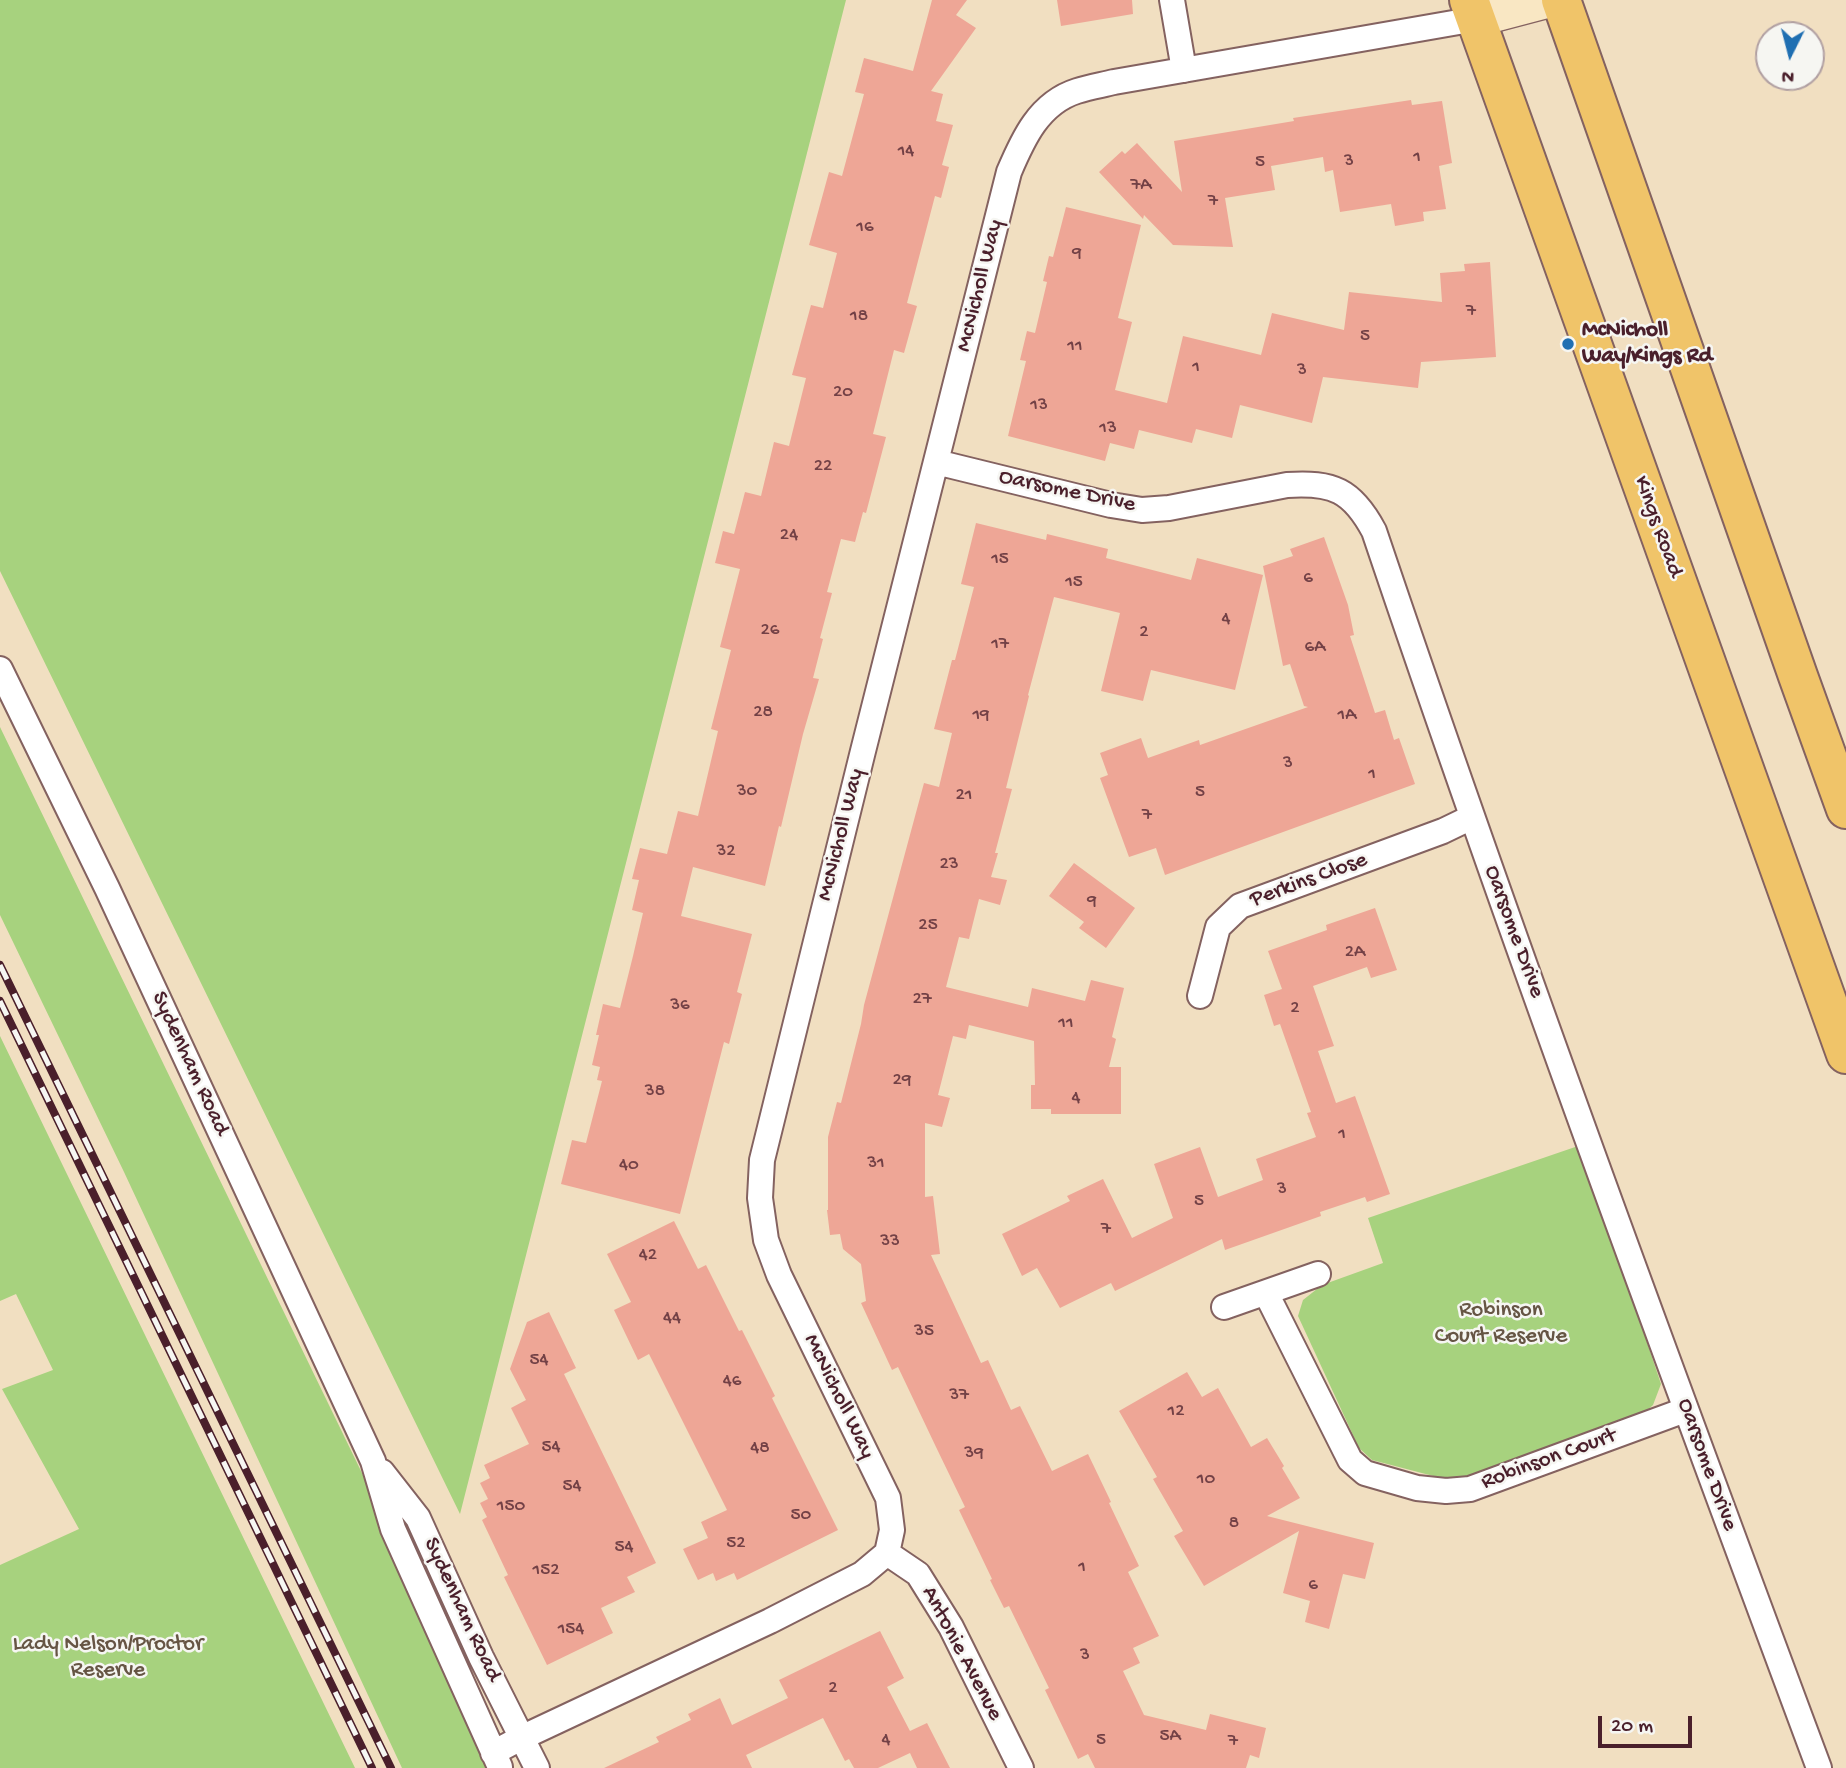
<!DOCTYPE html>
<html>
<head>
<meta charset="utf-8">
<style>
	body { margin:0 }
	#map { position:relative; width:1846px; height:1768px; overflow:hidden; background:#f1dfc1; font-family:"Gochi Hand",sans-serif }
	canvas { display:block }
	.north { position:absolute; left:1755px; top:21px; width:70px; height:70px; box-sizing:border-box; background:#f6f6f2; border:2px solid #b1a0a2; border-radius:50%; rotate:186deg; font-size:19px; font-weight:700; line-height:28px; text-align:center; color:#4a1f2b }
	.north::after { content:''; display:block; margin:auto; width:24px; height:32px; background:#1f6fb2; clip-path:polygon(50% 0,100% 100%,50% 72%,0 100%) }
	.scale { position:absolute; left:1598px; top:1716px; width:94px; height:32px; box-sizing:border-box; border:4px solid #4a1f2b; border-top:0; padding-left:9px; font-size:21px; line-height:24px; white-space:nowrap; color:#4a1f2b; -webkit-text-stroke:5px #f6f6f2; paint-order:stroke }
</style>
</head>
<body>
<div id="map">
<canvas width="1846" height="1768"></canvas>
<div class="north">N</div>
<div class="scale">20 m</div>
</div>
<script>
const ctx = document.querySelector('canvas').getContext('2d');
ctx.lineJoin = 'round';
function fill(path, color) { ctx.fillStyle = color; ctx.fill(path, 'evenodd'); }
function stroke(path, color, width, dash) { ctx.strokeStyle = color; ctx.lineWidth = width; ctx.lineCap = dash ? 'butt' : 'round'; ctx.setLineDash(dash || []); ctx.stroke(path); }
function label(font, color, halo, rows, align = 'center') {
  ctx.font = font + ' "Gochi Hand",sans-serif'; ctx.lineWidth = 5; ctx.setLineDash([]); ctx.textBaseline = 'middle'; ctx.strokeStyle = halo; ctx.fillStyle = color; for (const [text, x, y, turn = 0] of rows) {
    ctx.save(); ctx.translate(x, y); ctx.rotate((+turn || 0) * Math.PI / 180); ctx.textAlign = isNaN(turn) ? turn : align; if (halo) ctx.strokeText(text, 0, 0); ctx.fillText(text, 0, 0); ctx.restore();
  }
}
fill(new Path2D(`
	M0 0H846L460 1514 0 571Z
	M0 727 393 1537 490 1768H402L124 1172 0 915Z
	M0 1036 355 1768H0V1565L79 1529 2 1389 53 1370 16 1294 0 1301Z
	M1581 1145 1661 1384 1653 1405 1640 1417 1463 1478H1441L1372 1460 1359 1448 1298 1316 1303 1300 1322 1285 1383 1263 1368 1218Z`), '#a7d27e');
fill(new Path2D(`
	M932 0H967L956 15 976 28 931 91 943 94 936 121 953 125 942 165 949 167 941 198 935 196 907 303 917 306 904 353 894 350 873 434 886 437 866 513 863 512 855 542 841 539 827 592 832 593 820 638 823 639 813 678 819 679 803 734 781 827 779 826 765 886 693 867 681 916 752 934 737 992 742 994 729 1044 724 1042 680 1214 561 1184 572 1140 586 1143 602 1081 597 1080 600 1067 592 1065 599 1035H596L603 1004 620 1008 633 956 643 913 632 910 639 880 632 879 640 848 667 854 678 811 698 816 718 731 711 729 731 650 720 647 740 569 715 563 723 531 734 534 745 492 761 496 774 442 789 446 806 378 792 375 811 305 823 308 837 253 809 245 829 172 842 176 864 94 855 92 864 58 913 71Z
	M1057 0H1132L1133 14 1061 26Z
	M1411 100 1412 105 1442 101 1452 163 1439 166 1446 209 1423 212 1424 221 1395 226 1391 204 1340 212 1333 170 1325 172 1323 157 1271 166 1275 190 1225 198 1233 247 1173 245 1144 215 1143 219 1099 172 1122 151 1125 154 1137 143 1182 192 1174 141 1294 121 1293 118Z
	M1066 207 1141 225 1118 318 1132 322 1115 390 1167 403 1183 336 1261 355 1272 313 1344 330 1349 292 1442 302 1440 273 1465 271 1464 264 1490 262 1496 357 1421 362 1418 388 1323 377 1312 423 1240 405 1232 438 1196 429 1192 443 1139 430 1134 449 1110 443 1105 461 1008 436 1026 361 1020 360 1027 331 1035 333 1047 282 1043 281 1049 256 1053 257Z
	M976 523 1046 540 1047 534 1108 549 1106 558 1191 580 1197 558 1263 575 1235 690 1151 670 1143 701 1101 691 1120 613 1054 597 1028 695 1029 696 1006 788 1012 789 995 853H998L991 877 1007 880 1000 905 979 899 969 939 959 937 946 987 1028 1007 1032 988 1085 1001 1091 980 1124 988 1112 1037 1116 1039 1109 1067H1121V1114H1051V1109H1031V1085H1035L1034 1041 969 1025 966 1039 953 1036 938 1095 950 1098 942 1127 925 1123V1197L933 1196 940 1254 931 1255 981 1363 988 1360 1011 1410 1020 1406 1052 1471 1088 1454 1111 1502 1109 1503 1139 1566 1128 1572 1159 1636 1133 1648 1140 1663 1123 1671 1144 1715 1206 1730 1210 1714 1266 1728 1259 1758 1250 1755 1246 1768H1095L1088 1754 1078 1759 1045 1690 1049 1688 1009 1606 1004 1608 990 1580 992 1579 959 1510 965 1507 936 1447 898 1367 892 1370 861 1303 866 1301 861 1264 843 1249 840 1234 830 1235 827 1210H828V1137L837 1102 841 1103 861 1024 864 1005 924 783 939 787 952 733 934 729 952 660H955L974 587 961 584Z
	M1324 537 1348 605 1354 635 1350 636 1375 713 1385 710 1394 740 1399 738 1415 784 1165 875 1156 848 1129 857 1100 778 1108 775 1100 753 1141 738 1148 758 1199 740 1200 745 1308 707 1304 706 1290 664 1283 666 1263 566 1293 556 1290 549Z
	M1074 863 1135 908 1106 948 1079 928 1084 922 1049 896Z
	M1375 908 1397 970 1371 978 1367 967 1313 986 1334 1046 1318 1051 1336 1103 1355 1096 1390 1194 1367 1202 1365 1197 1320 1212 1321 1216 1225 1250 1222 1239 1115 1291 1111 1283 1060 1308 1037 1268 1022 1276 1002 1234 1070 1201 1067 1196 1103 1179 1132 1238 1173 1218 1154 1164 1200 1147 1218 1197 1263 1180 1256 1159 1316 1137 1307 1113 1311 1112 1280 1024 1274 1026 1264 995 1282 989 1268 951 1327 930 1326 925Z
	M674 1221 698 1269 706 1265 739 1331 742 1330 775 1396 772 1398 838 1530 737 1580 734 1573 716 1581 713 1573 698 1580 683 1549 708 1538 701 1522 727 1510 649 1354 638 1360 614 1310 631 1302 607 1254Z
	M549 1312 576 1368 564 1374 656 1563 627 1577 635 1592 601 1608 613 1633 547 1665 504 1577 508 1575 482 1520 487 1517 480 1503 488 1499 480 1483 490 1478 484 1465 529 1444 511 1408 526 1400 510 1369 527 1322Z
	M1187 1372 1202 1397 1218 1388 1251 1447 1267 1438 1284 1466 1282 1468 1300 1498 1267 1516 1374 1543 1365 1579 1343 1574 1329 1629 1305 1622 1310 1601 1283 1593 1299 1531 1204 1586 1174 1536 1183 1531 1153 1479 1157 1477 1119 1411Z
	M880 1631 904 1678 887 1687 910 1731 927 1723 950 1768H917L910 1753 878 1768H854L849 1759 845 1761 823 1718 746 1755 752 1768H604L659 1742 656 1737 691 1720 688 1714 720 1698 732 1725 788 1698 779 1680Z`), '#eea696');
const street = new Path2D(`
	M1172 0 1184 70
	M936 462 1111 505 1142 510 1169 508 1287 485C1333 482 1352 490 1374 531 1514 946 1666 1357 1819 1768
	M0 669 107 888 373 1461 393 1529 500 1767
	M1200 996 1218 927 1240 906 1443 831 1472 817
	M1266 1293 1350 1460 1365 1473 1417 1488 1446 1491 1470 1489 1685 1410
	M1224 1307 1318 1274
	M382 1472 418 1518 481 1657 537 1768
	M887 1553 918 1574 951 1627 1021 1768
	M493 1753 521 1738 770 1621 862 1574 887 1553 892 1530 888 1498 779 1275 766 1240 760 1198 762 1160 863 751 1009 172C1023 139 1039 103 1077 91 1089 87 1102 85 1114 82L1476 19`);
const secondary = new Path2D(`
	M1476 19 1548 0`);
const primary = new Path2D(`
	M1469 0 1846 1054
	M1561 0 1798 676 1846 809`);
stroke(street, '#846260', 28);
stroke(secondary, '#846260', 38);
stroke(primary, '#846260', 42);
stroke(street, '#fff', 24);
stroke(secondary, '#f9e7c3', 35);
stroke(primary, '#f0c469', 38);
const rail = new Path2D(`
	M0 965 391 1768
	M0 1001 372 1768`);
stroke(rail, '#4a1f2b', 8);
stroke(rail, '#f6f6f2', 5, [16]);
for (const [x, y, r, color] of [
	[1568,344,7,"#1f6fb2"]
]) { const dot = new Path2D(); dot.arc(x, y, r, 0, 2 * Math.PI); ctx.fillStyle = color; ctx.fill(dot); stroke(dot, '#f6f6f2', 2.5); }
label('19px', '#734146', null, [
	["14",906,152],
	["1",1417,158],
	["3",1349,162],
	["5",1260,163],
	["7A",1141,186],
	["7",1213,202],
	["16",865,228],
	["9",1077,254],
	["7",1471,312],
	["18",859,317],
	["5",1365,337],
	["11",1075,347],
	["1",1196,368],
	["3",1302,371],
	["20",843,393],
	["13",1039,406],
	["13",1108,429],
	["22",823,467],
	["24",789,536],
	["15",1000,560],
	["6",1308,579],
	["15",1074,583],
	["4",1226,620],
	["26",770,631],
	["2",1144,633],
	["17",1000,645],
	["6A",1315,648],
	["28",763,713],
	["19",981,716],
	["1A",1347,716],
	["3",1288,764],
	["1",1372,775],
	["30",747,792],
	["5",1200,793],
	["21",964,796],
	["7",1147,816],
	["32",726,852],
	["23",949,865],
	["9",1092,902],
	["25",928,926],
	["2A",1355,953],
	["27",922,1000],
	["36",680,1006],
	["2",1295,1009],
	["11",1066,1024],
	["29",902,1081],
	["38",655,1092],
	["4",1076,1099],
	["1",1342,1135],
	["31",876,1164],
	["40",629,1166],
	["3",1282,1190],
	["5",1199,1202],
	["7",1106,1230],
	["33",890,1242],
	["42",648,1256],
	["44",672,1319],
	["35",924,1332],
	["54",539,1361],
	["46",732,1382],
	["37",959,1396],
	["12",1176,1412],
	["54",551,1448],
	["48",760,1449],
	["39",974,1454],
	["10",1206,1480],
	["54",572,1487],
	["150",511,1507],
	["50",801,1516],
	["8",1234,1524],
	["52",736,1544],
	["54",624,1548],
	["1",1082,1568],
	["152",546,1571],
	["6",1313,1586],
	["154",571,1630],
	["3",1085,1656],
	["2",833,1689],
	["5A",1170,1737],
	["4",886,1741],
	["5",1101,1741],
	["7",1233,1742]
]);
label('23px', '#4a1f2b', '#f6f6f2', [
	["McNicholl Way",981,286,-76],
	["Oarsome Drive",1067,492,12],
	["Kings Road",1657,527,70],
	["McNicholl Way",842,835,-76],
	["Perkins Close",1309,881,-20],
	["Oarsome Drive",1513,932,70],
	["Sydenham Road",189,1064,65],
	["McNicholl Way",838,1397,64],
	["Robinson Court",1549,1460,-20],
	["Oarsome Drive",1706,1465,70],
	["Sydenham Road",461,1610,65],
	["Antonie Avenue",961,1654,62]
]);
label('bold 23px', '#4a1f2b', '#f6f6f2', [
	["McNicholl",1582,331],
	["Way/Kings Rd",1582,357]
], 'left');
label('23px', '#654', '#f6f6f2', [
	["Robinson",1501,1311],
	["Court Reserve",1501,1337],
	["Lady Nelson/Proctor",108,1645],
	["Reserve",108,1671]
]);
</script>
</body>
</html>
